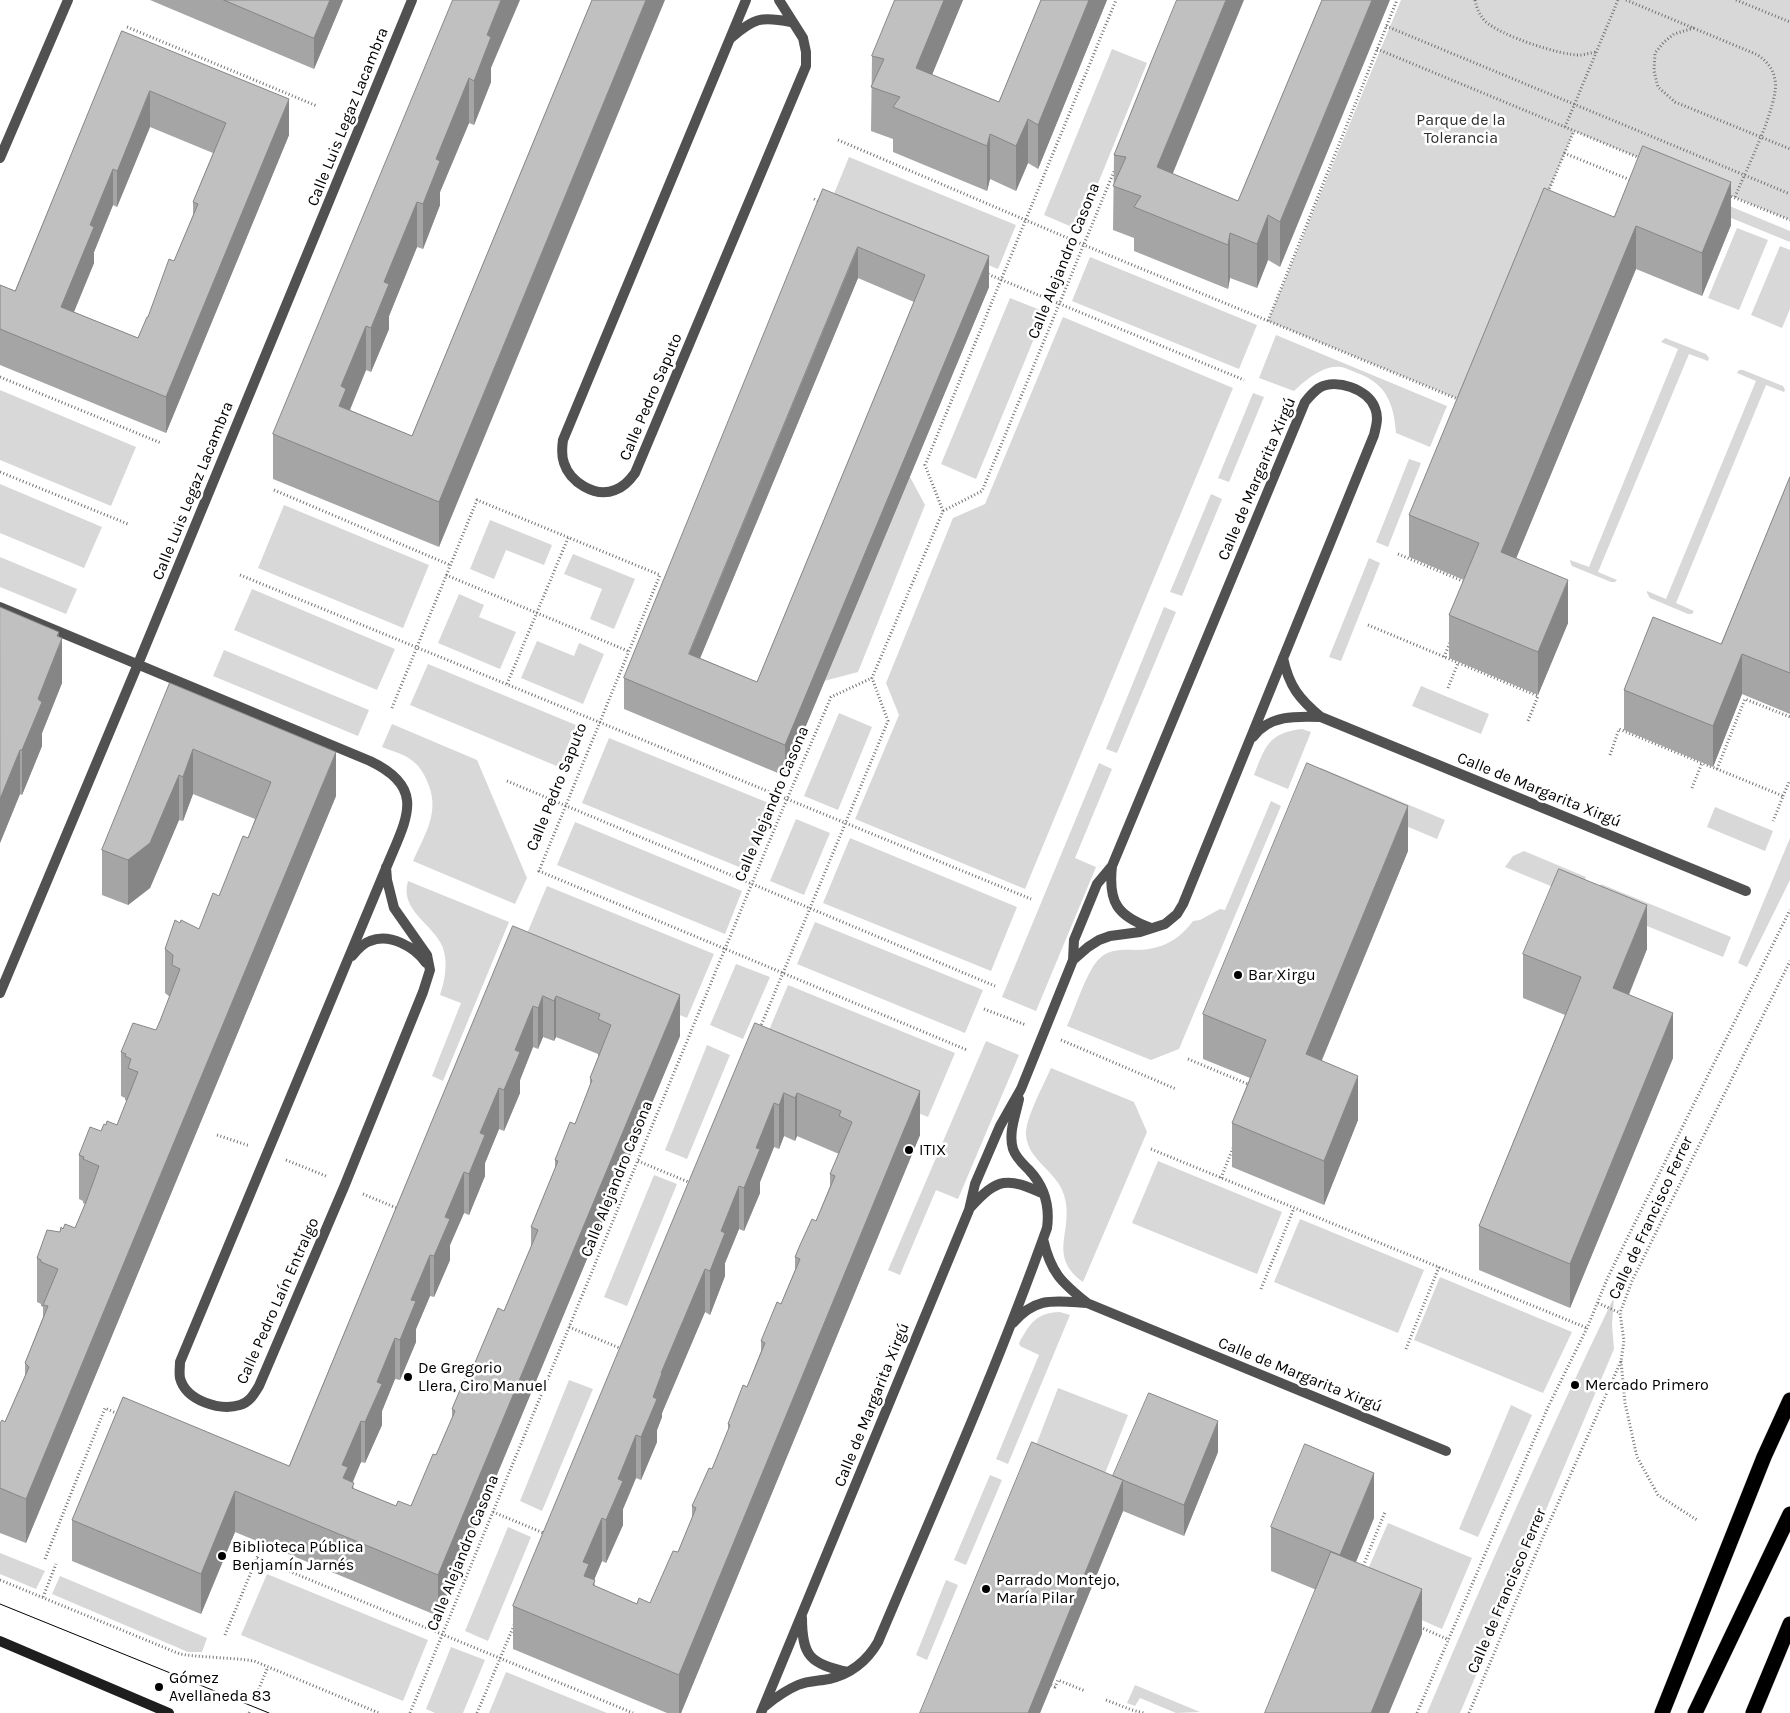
<!DOCTYPE html>
<html>
<head>
<meta charset="utf-8">
<style>
	body { margin:0 }
	canvas { display:block; background:#fff }
</style>
</head>
<body>
<canvas width="1790" height="1713"></canvas>
<script>
const ctx = document.querySelector('canvas').getContext('2d');
ctx.lineJoin = 'round';
function fill(path, color) { ctx.fillStyle = color; ctx.fill(path, 'evenodd'); }
function stroke(path, color, width, dash) { ctx.strokeStyle = color; ctx.lineWidth = width; ctx.lineCap = dash ? 'butt' : 'round'; ctx.setLineDash(dash || []); ctx.stroke(path); }
function label(font, color, halo, rows, align = 'center') {
  ctx.font = font + ' Karla,sans-serif'; ctx.lineWidth = 5; ctx.setLineDash([]); ctx.textBaseline = 'middle'; ctx.strokeStyle = halo; ctx.fillStyle = color; for (const [text, x, y, turn = 0] of rows) {
    ctx.save(); ctx.translate(x, y); ctx.rotate((+turn || 0) * Math.PI / 180); ctx.textAlign = isNaN(turn) ? turn : align; if (halo) ctx.strokeText(text, 0, 0); ctx.fillText(text, 0, 0); ctx.restore();
  }
}
fill(new Path2D(`
	M1401 0H1790V220L1574 131 1461 400 1268 321Z
	M1112 49 1147 63 1079 230 1044 215Z
	M849 157 1016 225 998 269 831 201Z
	M1669 181 1790 231V242L1665 191Z
	M1737 228 1768 240 1739 310 1708 298Z
	M1780 246 1790 250V309L1782 328 1751 315Z
	M1090 257 1257 325 1239 369 1072 301Z
	M1010 298 1045 312 976 479 941 464Z
	M1063 317 1233 388 1025 889 855 819 899 715 886 683 953 518 985 504Z
	M1276 335 1447 406 1430 447 1396 433C1394 405 1387 385 1360 374 1354 372 1347 368 1341 367 1323 365 1306 380 1294 391L1259 378Z
	M1665 338 1706 354 1709 358 1708 361 1689 354 1598 572 1617 580 1615 582H1611L1572 566 1570 561V560L1589 567 1678 349 1661 342Z
	M1739 370H1743L1783 386 1785 390 1784 392 1766 385 1676 603 1694 611 1692 614H1688L1650 598 1647 593V591L1666 599 1756 381 1737 373Z
	M0 390 136 447 111 506 0 460Z
	M1253 393 1264 397 1229 482 1218 478Z
	M1409 459 1421 463 1388 547 1376 542Z
	M909 475 925 505 858 672 824 681Z
	M0 484 102 527 84 568 0 533Z
	M1211 494 1222 499 1182 596 1170 592Z
	M284 505 429 565 403 628 258 568Z
	M490 520 552 545 544 565 506 550 494 579 470 569Z
	M573 554 635 579 614 629 590 619 602 589 564 574Z
	M0 557 77 589 66 614 0 587Z
	M1369 558 1380 563 1341 661 1329 657Z
	M252 589 395 649 377 690 234 630Z
	M459 594 484 605 479 617 516 632 500 669 438 643Z
	M1164 607 1176 612 1117 753 1106 749Z
	M537 641 574 656 579 643 604 654 583 704 521 678Z
	M224 650 369 710 358 736 213 676Z
	M428 664 576 725 559 767 410 705Z
	M1421 686 1489 714 1481 734 1412 706Z
	M839 713 872 727 838 810 804 796Z
	M392 724 477 760 527 878 515 904 413 861C425 834 441 811 427 781 424 774 420 767 414 762 405 754 392 751 382 747Z
	M1302 729 1311 732 1288 789 1254 775C1265 747 1268 733 1302 729Z
	M609 738 776 806 749 871 582 803Z
	M1099 763 1112 769 1075 858 1096 867 1036 1011 1002 997Z
	M1321 768 1445 820 1437 839 1313 787Z
	M1271 801 1281 806 1179 1049 1151 1060 1067 1026C1075 1009 1086 973 1098 960 1112 945 1131 952 1149 949 1168 946 1182 936 1193 921L1200 920 1220 909 1225 910Z
	M1715 807 1773 831 1765 851 1707 827Z
	M796 819 830 833 804 895 770 881Z
	M575 822 742 891 725 934 557 865Z
	M850 838 1017 907 991 971 823 903Z
	M1790 838V880L1747 967 1738 963Z
	M1524 851 1586 877 1577 897 1505 867 1513 856Z
	M408 881 509 922 443 1081 432 1076 461 1003 440 995C445 980 448 963 443 948 434 924 399 911 408 881Z
	M1601 884 1731 937 1723 957 1593 904Z
	M547 886 714 954 687 1018 520 950Z
	M815 922 983 990 965 1033 797 964Z
	M736 964 770 977 743 1039 710 1025Z
	M788 985 955 1053 928 1117 761 1049Z
	M986 1041 1019 1055 958 1199 936 1190 900 1275 888 1270Z
	M707 1045 730 1055 687 1159 665 1150Z
	M1051 1068 1134 1102 1147 1132 1083 1282C1046 1255 1075 1231 1064 1195 1057 1171 1028 1161 1026 1135 1025 1119 1044 1084 1051 1068Z
	M1158 1161 1282 1212 1257 1274 1132 1223Z
	M654 1175 677 1184 627 1306 604 1297Z
	M1300 1219 1424 1270 1398 1333 1274 1282Z
	M1440 1277 1572 1332 1543 1393 1414 1340Z
	M1614 1297 1612 1325 1614 1349 1460 1713H1427C1486 1573 1548 1434 1614 1297Z
	M1060 1312 1070 1315 1008 1464 996 1459 1039 1355 1020 1346 1019 1343C1030 1324 1035 1313 1060 1312Z
	M569 1380 593 1389 542 1511 520 1501Z
	M1058 1388 1128 1415 1102 1481 1033 1453Z
	M1511 1405 1532 1415 1478 1537 1459 1529Z
	M990 1475 1002 1480 966 1565 954 1560Z
	M1388 1523 1472 1558 1442 1629 1358 1592Z
	M508 1527 531 1537 488 1641 465 1631Z
	M0 1553 45 1571 36 1589 0 1574Z
	M267 1574 428 1640 403 1701 241 1635Z
	M60 1576 207 1638 202 1652H188L52 1594Z
	M946 1580 958 1585 927 1660 916 1655Z
	M451 1647 485 1660 463 1713H435L426 1709Z
	M506 1672 607 1713H489Z
	M1135 1685 1200 1712 1176 1713 1140 1698 1135 1706 1127 1703Z`), '#d8d8d8');
const highway = new Path2D(`
	M1662 1713 1764 1457 1790 1400
	M1695 1713 1790 1514
	M1753 1713 1790 1624`);
stroke(highway, '#dbdbdb', 16);
stroke(new Path2D(`
	M1475 0C1477 9 1479 14 1485 21 1499 35 1561 56 1581 55 1586 54 1591 53 1596 52
	M1626 0 1758 55C1767 62 1773 68 1775 80 1780 103 1745 172 1735 197
	M1736 0 1790 22
	M1386 26 1790 194
	M127 27 317 106
	M1694 28 1674 34 1664 42 1655 53 1654 71 1658 87 1675 102 1790 149
	M1377 49 1642 159
	M1565 127 1618 0
	M838 140 1084 245 1460 400
	M1564 153 1633 181
	M1548 192 1574 131
	M1728 195 1790 220
	M814 199 821 203
	M985 273 1244 380
	M1268 321 1397 0
	M0 377 161 443
	M0 472 128 524
	M274 490 450 565
	M943 511 925 465 1116 0
	M1398 554 1465 582
	M240 575 1031 899
	M446 575 628 651
	M1368 625 1538 696 1528 721
	M1444 657 1450 643
	M507 684 568 538
	M1448 688 1458 663
	M392 708 477 500 660 575 539 871 967 1050
	M1610 755 1619 729 1783 796 1773 821
	M1717 769 1745 699 1790 717
	M507 781 995 986
	M1692 788 1702 763
	M1783 796 1790 780
	M984 1009 1026 1025
	M760 1028 888 721 872 678 943 511 982 491 1115 169
	M1061 1040 1176 1089
	M1188 1059 1250 1085
	M217 1135 250 1146
	M1151 1149 1587 1328
	M286 1160 326 1176
	M638 1161 693 1184
	M1221 1178 1233 1148
	M363 1194 399 1209
	M1261 1289 1294 1208
	M1598 1303 1620 1313
	M569 1327 622 1349
	M1406 1349 1439 1267
	M1621 1361 1625 1403 1637 1457 1658 1495 1697 1520
	M493 1512 546 1534
	M257 1558 633 1713
	M45 1559 105 1408 118 1414
	M1362 1569 1385 1512
	M0 1580 180 1654C204 1658 229 1657 254 1661L379 1713
	M43 1597 56 1564
	M1420 1627 1449 1640
	M225 1635 264 1541
	M1051 1685 1055 1687 1058 1680 1085 1691
	M256 1696 267 1669
	M1106 1700 1132 1710 1144 1713
	M249 1713 250 1711
	M410 1713 781 813 831 697 872 678
	M477 1713 515 1623
	M1417 1713 1548 1407 1587 1328 1608 1277 1790 910
	M1469 1713 1542 1539 1621 1361 1624 1341 1620 1313 1632 1281 1790 961`), '#737373', 3, [1, 2.5]);
stroke(new Path2D(`
	M746 0 563 440C562 447 561 455 564 463 570 482 595 498 615 490 624 487 630 480 635 473L806 66V52L803 38 779 0
	M731 38C754 18 761 16 791 22
	M0 158 68 0
	M0 607 370 761C425 787 408 816 389 861L180 1362C180 1367 179 1373 180 1378 186 1401 220 1411 240 1405 250 1402 254 1394 259 1386L344 1187 423 992 430 970 427 955 394 908 387 880 386 867
	M1283 658C1289 686 1299 699 1321 717L1746 891
	M1253 737C1269 715 1296 716 1321 717
	M352 956C357 950 363 943 370 941 390 933 415 947 426 963
	M1073 960 1088 947 1099 940 1110 936 1140 932 1165 924 1177 914 1183 904 1374 435C1376 426 1379 418 1375 408 1368 389 1336 378 1319 388 1313 392 1309 397 1305 402L1112 866C1108 902 1117 916 1151 928
	M0 993 138 664 412 0
	M970 1208C998 1177 1007 1177 1044 1194
	M1043 1239C1051 1273 1061 1282 1087 1303L1446 1451
	M1013 1323C1036 1296 1055 1301 1087 1303
	M802 1618C802 1656 810 1664 848 1672
	M765 1706C775 1698 786 1690 798 1685 808 1681 819 1681 829 1679 851 1674 867 1661 878 1642 936 1505 997 1368 1047 1228 1050 1206 1045 1187 1029 1170 1023 1164 1016 1158 1013 1149 1008 1133 1016 1114 1019 1099
	M761 1713 969 1210 975 1184 1000 1126 1021 1089 1073 960 1074 940 1097 884 1112 866`), '#515151', 10);
stroke(new Path2D(`
	M0 1641 169 1713`), '#1e1e1e', 10);
stroke(highway, '#000', 15);
stroke(new Path2D(`
	M0 1604 269 1713`), '#000', 1);
fill(new Path2D(`
	M150 0H343L314 69Z
	M453 0 491 68V82L474 125 469 123 440 192V205L423 249 417 247 389 316V329L371 372 366 370 350 410 412 436 592 0 439 547 273 479V434Z
	M895 0H963L932 75 999 102 1041 0H1107L1038 169 1028 163 1016 191 990 179 987 191 893 152V139L871 131 872 56Z
	M1322 0 1280 267 1268 260 1257 288 1230 278 1228 289 1134 251V238L1113 230 1114 155 1152 60 1173 174 1238 201Z
	M122 31 289 135 166 433 0 365V285L15 291ZM150 127 213 153 193 202V215L174 261 138 338 74 312 94 263V252L113 205 117 207Z
	M823 189 989 287 785 776 624 709V678ZM858 278 914 302 757 682 700 658Z
	M1614 217 1731 225 1702 296 1636 269 1516 558 1568 623 1538 695 1449 658V615L1464 580 1409 557V515Z
	M1790 477V714L1742 694 1713 767 1624 730V690L1721 644Z
	M0 607 59 637 62 683 42 733V746L22 795 20 794 0 843Z
	M170 683 336 796 26 1543 0 1533V1423L5 1422 25 1376V1363L43 1317V1307L41 1306V1304L37 1302V1258L63 1229 75 1228 85 1204 83 1203V1201L79 1199V1155L101 1131 106 1125H117L127 1101 125 1100V1098L121 1096V1052L156 1030 170 997 165 993V949L180 923 199 929 219 896 248 838 255 819 193 794 183 821 179 820 150 888 128 905 102 895V850Z
	M1408 851 1322 1060 1358 1120 1324 1205 1232 1167V1123L1250 1078 1203 1059V1014Z
	M513 926 680 1036 438 1616 235 1532 201 1614 72 1561V1520L289 1466ZM543 1037 554 1041 556 1037 598 1054V1058L590 1078V1086L575 1124 555 1160V1169L531 1227V1247L504 1311 471 1372 452 1409V1419L436 1455 411 1506H396L354 1489 352 1482 361 1462 365 1463 382 1425V1411L395 1379 400 1380 416 1342V1329L430 1296 434 1297 450 1260V1245L464 1213 469 1215 485 1176V1163L499 1129 504 1131 520 1093V1080L533 1047 538 1049Z
	M1647 949 1629 995 1673 1058 1570 1308 1479 1270V1226L1565 1015 1523 998V954Z
	M755 1023 920 1135 681 1713H667L513 1649V1606ZM784 1136 795 1141 797 1136 839 1154 830 1174V1186L816 1221 795 1257V1270L781 1304 761 1341V1351L747 1387 728 1424V1432L712 1469 692 1506V1518L678 1552 650 1603 637 1604 595 1586 594 1580 602 1561 606 1563 623 1525V1509L636 1478 641 1480 657 1442V1430L662 1417V1413L705 1312 710 1315 725 1276V1263L739 1229 744 1231 760 1193V1182L774 1147 779 1149Z
	M1218 1452 1184 1536 1123 1511 1040 1713H920L1113 1476Z
	M1374 1518 1356 1562 1422 1634 1271 1571V1527Z`), '#a5a5a5');
fill(new Path2D(`
	M330 0H343L314 69V38Z
	M501 0H520L491 68V82L474 125V81L487 35Z
	M646 0H665L439 547V502Z
	M944 0H963L916 113V68Z
	M1089 0H1107L1038 169V125Z
	M1226 0H1244L1157 212V167Z
	M1372 0H1390L1280 267V222Z
	M469 78V123L440 192V205L423 249V204L436 159Z
	M150 91V127L117 207V171Z
	M289 99V135L166 433V397Z
	M1028 119V163L1016 191V146Z
	M990 134V179L987 191V146Z
	M113 169V205L94 252V263L61 343V307L90 225Z
	M1731 182V225L1702 296V253Z
	M417 202V247L389 316V329L371 372V328L384 282Z
	M1268 215V260L1257 288V244Z
	M1636 226V269L1501 595V552Z
	M1230 233V278L1228 289V245Z
	M858 247V278L689 685V654Z
	M989 256V287L785 776V745Z
	M366 326V370L346 419 339 406 341 386Z
	M1568 580V623L1538 695V652Z
	M59 632V647L62 638V683L42 733V746L22 795V750Z
	M1742 654V694L1713 767V726Z
	M193 749V794L183 821V777Z
	M20 750V794L0 843V799Z
	M336 752V796L26 1543V1499Z
	M179 775V820L150 888 128 905V860Z
	M1408 806V851L1306 1098V1054Z
	M1647 905V949L1613 1033V988Z
	M680 995V1036L438 1616V1575Z
	M543 996V1037L538 1049V1008Z
	M556 996V1037L554 1041V1001Z
	M533 1006V1047L520 1080V1093L504 1131V1090L515 1050Z
	M1673 1013V1058L1570 1308V1264Z
	M1358 1076V1120L1324 1205V1161Z
	M499 1088V1129L485 1163V1176L469 1215V1174L480 1133Z
	M920 1091V1135L681 1713H679V1675Z
	M784 1093V1136L779 1149V1105Z
	M797 1093V1136L795 1141V1098Z
	M774 1103V1147L760 1182V1193L744 1231V1188L756 1148Z
	M464 1172V1213L450 1245V1260L434 1297V1256L445 1217Z
	M739 1186V1229L725 1263V1276L710 1315V1271L721 1231Z
	M430 1255V1296L416 1329V1342L400 1380V1340L411 1300Z
	M705 1269V1312L662 1413V1417L657 1430V1442L641 1480V1437L653 1397 661 1373Z
	M395 1338V1379L382 1411V1425L365 1463V1422L377 1382Z
	M361 1421V1462L348 1494 343 1519 342 1465Z
	M1218 1421V1452L1184 1536V1505Z
	M636 1435V1478L623 1509V1525L606 1563V1520L618 1479Z
	M1374 1473V1518L1340 1600V1555Z
	M1123 1480V1511L1040 1713H1028Z
	M235 1491V1532L201 1614V1574Z
	M602 1518V1561L589 1592 584 1619 583 1562Z
	M1422 1589V1634L1389 1713H1371Z`), '#868686');
const building = new Path2D(`
	M224 0H330L314 38Z
	M453 0H501L487 35 491 37 474 81 469 78 436 159 440 161 423 204 417 202 384 282 389 284 371 328 366 326 341 386 346 389 339 406 412 436 592 0H646L439 502 273 434Z
	M895 0H944L916 68 999 102 1041 0H1089L1038 125 1028 119 1016 146 990 134 987 146 893 107 900 97 871 87 884 59 872 56Z
	M1177 0H1226L1157 167 1238 201 1322 0H1372L1280 222 1268 215 1257 244 1230 233 1228 245 1134 207 1141 196 1113 186 1126 157 1114 155 1152 60Z
	M122 31 289 99 166 397 0 329V285L15 291ZM150 91 226 123 193 202 198 204 174 261 169 259 148 317H147L138 338 61 307 94 227 90 225 113 169 117 171Z
	M1643 146 1731 182 1702 253 1636 226 1501 552 1568 580 1538 652 1449 615 1479 543 1409 515 1544 188 1614 217Z
	M823 189 989 256 785 745 624 678ZM858 247 925 275 757 682 689 654Z
	M1790 477V673L1742 654 1713 726 1624 690 1653 617 1721 644Z
	M0 607 59 632 57 636 62 638 38 699 42 702 22 750H20L0 799Z
	M170 683 336 752 26 1499 0 1488V1423L2 1420 5 1422 29 1367 25 1363 48 1306 43 1305 58 1269 41 1262V1260L37 1258 47 1230 60 1232 61 1227 63 1229 65 1224 75 1228 86 1202 99 1166 83 1159 84 1157 79 1155 90 1127 101 1131 104 1124 106 1125 107 1121 117 1125 138 1072 128 1068 131 1059 125 1056 126 1054 121 1052 133 1023 156 1030 160 1021 180 969 172 965 173 955 165 949 175 920 180 923 181 920 199 929 213 893 219 896 243 836 248 838 271 782 193 749 183 777 179 775 150 843 128 860 102 850Z
	M1307 763 1408 806 1306 1054 1358 1076 1324 1161 1232 1123 1266 1040 1203 1014Z
	M1559 869 1647 905 1613 988 1673 1013 1570 1264 1479 1226 1581 977 1523 954Z
	M513 926 680 995 438 1575 235 1491 201 1574 72 1520 123 1397 289 1466ZM543 996 554 1001 556 996 600 1014 598 1019 611 1025 590 1078 592 1080 575 1124 570 1122 555 1160 558 1161 531 1227 538 1230 504 1311 498 1308 471 1372 468 1371 452 1409 455 1411 436 1455 433 1454 411 1506 398 1501 396 1506 352 1488 354 1483 343 1478 348 1467 342 1465 361 1421 365 1422 382 1384 377 1382 395 1338 400 1340 416 1301 411 1300 430 1255 434 1256 450 1219 445 1217 464 1172 469 1174 485 1135 480 1133 499 1088 504 1090 520 1052 515 1050 533 1006 538 1008Z
	M755 1023 920 1091 679 1675 513 1606ZM784 1093 795 1098 797 1093 841 1111 839 1116 852 1122 830 1174 835 1176 816 1221 812 1219 800 1245 795 1257 800 1259 781 1304 777 1302 761 1341 765 1343 747 1387 743 1385 728 1424 730 1425 712 1469 709 1468 697 1495 692 1506 696 1508 678 1552 673 1551 650 1603 639 1598 637 1604 593 1585 595 1580 584 1576 589 1564 583 1562 602 1518 606 1520 623 1481 618 1479 636 1435 641 1437 657 1399 653 1397 662 1373H661L705 1269 710 1271 725 1233 721 1231 739 1186 744 1188 760 1149 756 1148 774 1103 779 1105Z
	M1149 1393 1218 1421 1184 1505 1113 1476Z
	M1032 1442 1123 1480 1028 1713H920Z
	M1305 1444 1374 1473 1340 1555 1271 1527Z
	M1331 1552 1422 1589 1371 1713H1265Z`);
fill(building, '#c0c0c0');
stroke(building, '#868686', 1);
for (const [x, y, r, color] of [
	[1238,975,5,"#000"],
	[909,1150,5,"#000"],
	[408,1377,5,"#000"],
	[1575,1385,5,"#000"],
	[222,1556,5,"#000"],
	[986,1589,5,"#000"],
	[159,1687,5,"#000"]
]) { const dot = new Path2D(); dot.arc(x, y, r, 0, 2 * Math.PI); ctx.fillStyle = color; ctx.fill(dot); stroke(dot, '#fff', 2); }
label('16px', '#000', '#fff', [
	["Calle Luis Legaz Lacambra",348,117,-68],
	["Calle Alejandro Casona",1064,261,-68],
	["Calle Pedro Saputo",651,397,-67],
	["Calle de Margarita Xirgú",1257,479,-67],
	["Calle Luis Legaz Lacambra",193,491,-68],
	["Calle Pedro Saputo",557,787,-68],
	["Calle de Margarita Xirgú",1539,790,22],
	["Calle Alejandro Casona",772,804,-67],
	["Calle Alejandro Casona",617,1179,-68],
	["Calle de Francisco Ferrer",1651,1218,-65],
	["Calle Pedro Laín Entralgo",278,1301,-66],
	["Calle de Margarita Xirgú",1300,1375,22],
	["Calle de Margarita Xirgú",872,1405,-68],
	["Calle Alejandro Casona",463,1553,-68],
	["Calle de Francisco Ferrer",1507,1591,-67]
]);
label('16px', '#2f2f2f', '#fff', [
	["Parque de la",1461,120],
	["Tolerancia",1461,138]
]);
label('16px', '#000', '#fff', [
	["Bar Xirgu",1248,975],
	["ITIX",919,1150],
	["De Gregorio",418,1368],
	["Llera, Ciro Manuel",418,1386],
	["Mercado Primero",1585,1385],
	["Biblioteca Pública",232,1547],
	["Benjamín Jarnés",232,1565],
	["Parrado Montejo,",996,1580],
	["María Pilar",996,1598],
	["Gómez",169,1678],
	["Avellaneda 83",169,1696]
], 'left');
</script>
</body>
</html>
